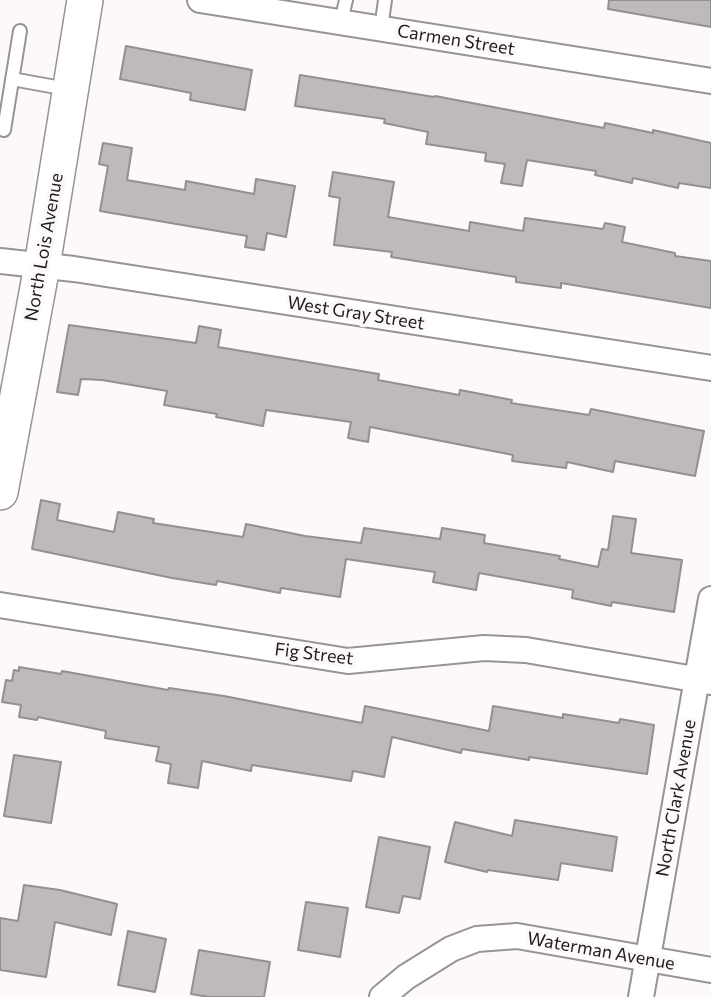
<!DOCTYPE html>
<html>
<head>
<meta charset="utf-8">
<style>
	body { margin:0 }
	canvas { display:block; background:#fdf9f9 }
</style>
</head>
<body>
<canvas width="711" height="997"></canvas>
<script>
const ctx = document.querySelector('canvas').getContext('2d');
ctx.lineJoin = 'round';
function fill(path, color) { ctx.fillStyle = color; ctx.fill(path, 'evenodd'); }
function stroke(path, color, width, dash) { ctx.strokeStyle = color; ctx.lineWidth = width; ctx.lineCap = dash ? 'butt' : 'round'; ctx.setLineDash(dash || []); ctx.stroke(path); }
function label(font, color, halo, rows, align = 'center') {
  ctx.font = font + ' Commissioner,sans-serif'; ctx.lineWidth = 7; ctx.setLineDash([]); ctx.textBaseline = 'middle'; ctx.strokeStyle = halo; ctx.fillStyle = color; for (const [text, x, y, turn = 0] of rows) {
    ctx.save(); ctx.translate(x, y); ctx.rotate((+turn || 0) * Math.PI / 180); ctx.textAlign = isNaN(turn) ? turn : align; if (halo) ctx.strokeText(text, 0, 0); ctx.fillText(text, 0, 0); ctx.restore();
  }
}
const building = new Path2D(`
	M609 0H711V27L608 9Z
	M126 46 252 70 245 110 190 100 191 93 120 79Z
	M300 75 434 97 435 96 604 128 605 123 653 133V130L711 143V188L679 183 678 188 633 178 632 183 595 175 596 171 527 160 522 186 501 183 505 164 485 161 486 153 426 144 428 132 384 123 385 119 295 106Z
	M103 143 132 148 127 180 185 190 186 181 254 194 256 179 295 186 286 237 267 233 264 250 245 247 247 236 100 211 108 166 99 164Z
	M333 172 394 182 388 217 469 231 470 222 523 231 525 218 603 229 605 223 625 227 622 242 675 253V256L711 261V308L561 283V288L516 282V277L391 257 392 252 334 245 340 198 329 196Z
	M69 325 196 343 199 326 221 330 218 347 379 374 378 380 459 395 460 390 512 400 511 403 589 415 591 409 704 431 695 476 615 461 613 472 567 462 566 468 512 461 513 455 370 427 368 442 348 438 351 422 266 410 263 426 216 417 217 414 164 405 167 391 102 380 81 379 78 395 57 392Z
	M41 500 60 504 57 520 114 532 118 512 154 519 153 523 243 537 246 524 305 536 361 543 364 528 440 539 442 528 485 535 484 543 560 556 559 559 598 567 602 549 608 550 613 516 636 519 631 553 682 560 674 612 612 602 611 606 572 598 573 590 479 573 476 590 433 582 435 572 346 559 340 597 281 588 280 593 217 581 216 585 172 578 32 549Z
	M19 667 61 674 62 671 168 690 169 688 224 696 362 723 365 706 489 731 493 706 563 718V714L619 723 620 719 654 725 647 774 529 757V760L462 749 461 753 392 737 384 777 353 771 351 781 252 765 251 771 202 761 198 788 168 783 171 764 156 761 159 747 105 738 106 731 38 717 37 720 19 717 21 705 2 702 6 680 12 681 14 670 19 671Z
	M14 755 61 762 51 823 4 816Z
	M515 820 617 837 612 871 561 863 558 880 488 870 487 872 445 862 455 822 512 836Z
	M379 837 430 847 420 899 403 896 399 913 366 907Z
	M24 885 60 890 117 904 111 935 55 922 46 977 0 970V918L18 921Z
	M306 902 348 908 340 957 298 950Z
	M128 931 166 939 155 992 118 985Z
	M199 950 270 962 264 997H209L191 994Z`);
fill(building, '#bebaba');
stroke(building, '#949090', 2);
const lane = new Path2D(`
	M341 22 346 0
	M381 29 385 0
	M12 79 67 89
	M4 130 20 31`);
const street = new Path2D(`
	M200 0 711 81
	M0 261 74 269 711 368
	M0 605 348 661 484 648 526 650 711 682
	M382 997 406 977 451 949 477 939 517 936 711 970
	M641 997 711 599`);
const secondary = new Path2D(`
	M0 492 42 266 85 0`);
stroke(lane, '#989494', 16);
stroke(street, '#989494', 28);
stroke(secondary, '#989494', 38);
stroke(lane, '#fff', 12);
stroke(street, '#fff', 24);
stroke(secondary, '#fff', 35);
label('18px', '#1f1d1d', '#fdf9f9', [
	["Carmen Street",456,40,9],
	["North Lois Avenue",44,247,-80],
	["West Gray Street",356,313,9],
	["Fig Street",314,654,7],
	["North Clark Avenue",676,798,-80],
	["Waterman Avenue",601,951,10]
]);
</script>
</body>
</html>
